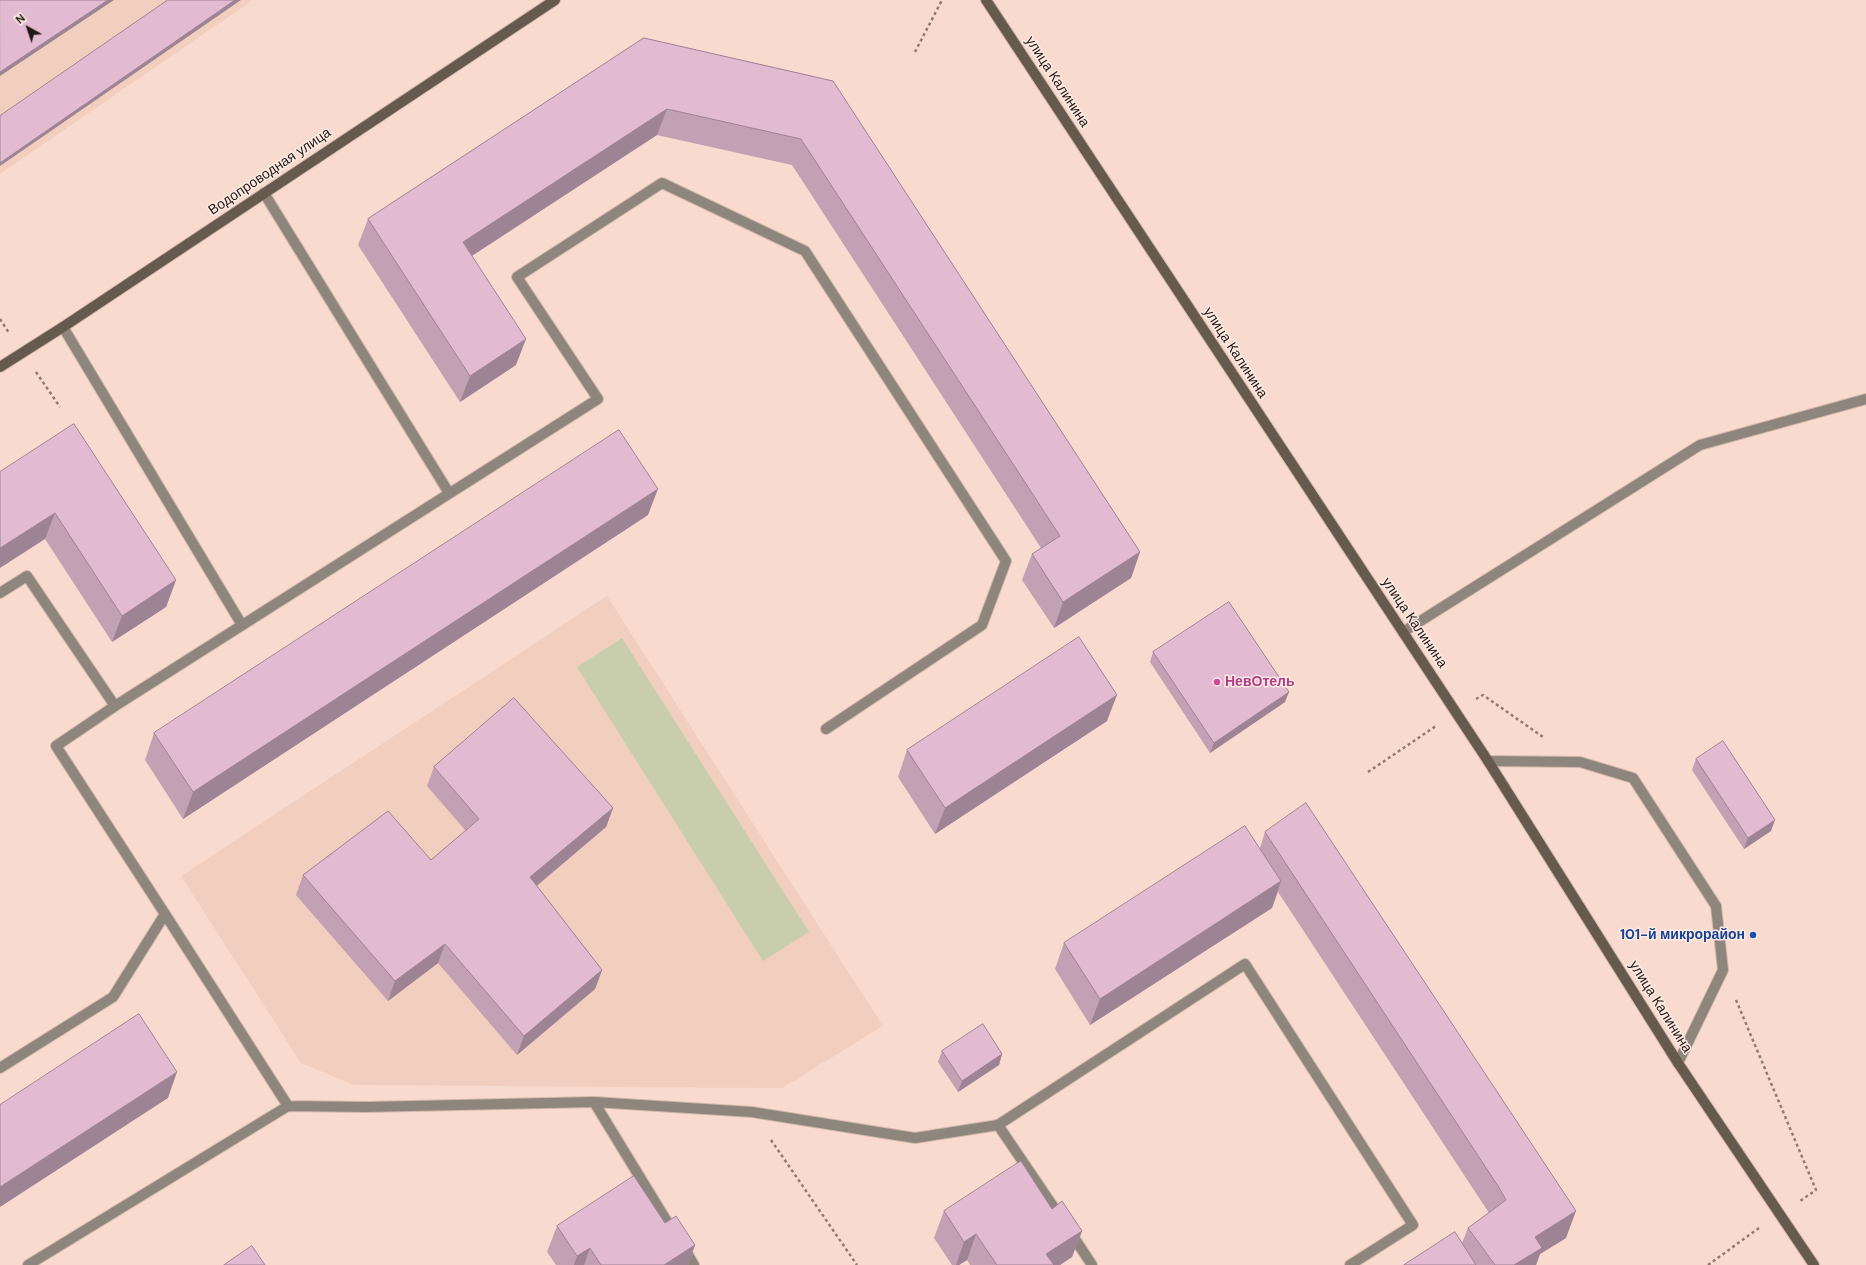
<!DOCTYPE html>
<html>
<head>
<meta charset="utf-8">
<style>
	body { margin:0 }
	#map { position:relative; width:1866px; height:1265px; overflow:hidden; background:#f8dbce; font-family:"DM Sans",sans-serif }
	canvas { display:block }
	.north { position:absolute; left:8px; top:8px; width:40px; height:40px; -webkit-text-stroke:3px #fdebe3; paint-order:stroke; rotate:320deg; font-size:11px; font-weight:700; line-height:16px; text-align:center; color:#221813 }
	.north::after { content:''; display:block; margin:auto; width:14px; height:18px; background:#221813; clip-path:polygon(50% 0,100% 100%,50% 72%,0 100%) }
</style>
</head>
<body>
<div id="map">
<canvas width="1866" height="1265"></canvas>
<div class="north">N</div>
</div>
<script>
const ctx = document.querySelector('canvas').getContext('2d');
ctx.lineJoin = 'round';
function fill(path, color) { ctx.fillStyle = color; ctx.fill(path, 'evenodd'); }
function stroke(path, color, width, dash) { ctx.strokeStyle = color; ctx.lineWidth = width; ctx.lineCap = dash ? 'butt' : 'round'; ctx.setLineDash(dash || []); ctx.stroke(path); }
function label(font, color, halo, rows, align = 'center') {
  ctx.font = font + ' "DM Sans",sans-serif'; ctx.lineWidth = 3; ctx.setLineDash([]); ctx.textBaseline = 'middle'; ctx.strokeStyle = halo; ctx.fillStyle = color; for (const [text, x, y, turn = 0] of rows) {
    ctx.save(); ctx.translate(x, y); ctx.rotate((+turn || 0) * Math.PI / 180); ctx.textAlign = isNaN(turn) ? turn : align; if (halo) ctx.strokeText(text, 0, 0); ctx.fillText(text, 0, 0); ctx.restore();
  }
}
fill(new Path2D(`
	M0 0H253L0 174Z
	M607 596 883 1026 782 1088 354 1085 301 1063 181 876Z`), '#f2cebe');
fill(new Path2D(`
	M622 638 809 932 763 961 577 667Z`), '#c7cdad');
const service = new Path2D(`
	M264 193 449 493
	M63 327 242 625
	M0 593 27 576 115 706 598 399 517 277 662 183 805 251 1006 561 982 625 826 729
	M1403 632 1700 445 1866 399
	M115 706 56 746 165 914
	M1488 761 1580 762 1633 778 1716 906 1723 970 1678 1063
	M0 1068 113 997 165 914 288 1106
	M594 1102 752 1112 915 1138 998 1125 1245 964 1413 1225 1350 1265
	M998 1125 1061 1218
	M1071 1233 1092 1265
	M684 1248 694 1265
	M28 1265 288 1106 366 1107 594 1102 674 1233`);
const secondary = new Path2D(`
	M986 0 1488 761 1678 1063 1814 1265
	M0 367 63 327 555 0`);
stroke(service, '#d1b8ac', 12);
stroke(secondary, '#d1b8ac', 12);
stroke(new Path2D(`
	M915 52 942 0
	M0 319 9 333
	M36 372 60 407
	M1476 699 1483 695 1543 737
	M1368 772 1436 726
	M1736 1000 1816 1190 1800 1201
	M771 1140 857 1265
	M1708 1265 1759 1228`), '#8f7b72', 2.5, [3, 3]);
stroke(service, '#8e857c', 10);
stroke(secondary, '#66594d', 10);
fill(new Path2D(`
	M644 38 833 81 1140 552 1131 578 1054 628 1022 580 1032 554 1041 548 792 165 657 135 472 256 516 365 460 402 358 245 368 219Z
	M0 472 176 580 166 607 112 642 45 539Z
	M648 515 183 819 145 760 154 733Z
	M1153 652 1285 702 1210 753 1150 662Z
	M1107 721 935 834 898 777 907 750Z
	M1696 759 1771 831 1744 849 1692 770Z
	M434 767 613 808 606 827 537 886 602 970 595 989 517 1055 438 963 388 1001 296 895 303 875 431 860 466 831 427 786Z
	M1265 832 1566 1238 1540 1254 1536 1265H1404L1462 1243 1468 1228 1489 1213 1278 892 1272 908 1090 1025 1055 969 1064 943 1260 848Z
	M942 1051 1002 1054 999 1065 958 1092 938 1062Z
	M1052 1209 1082 1231 1072 1257 1060 1265H970L967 1260 959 1265H952L934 1238 944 1211Z
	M665 1223 695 1245 688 1265H556L547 1252 557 1226Z`), '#c2a1b5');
fill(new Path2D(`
	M108 0H114L0 76V72Z
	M235 0H241L0 166V163Z
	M667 109 657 135 453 268 463 242Z
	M526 339 516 365 460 402 470 376Z
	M658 489 648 515 183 819 193 792Z
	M55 513 45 539 0 568V548Z
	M1140 552 1131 578 1054 628 1063 602Z
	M176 580 166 607 112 642 122 616Z
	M1289 692 1285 702 1210 753 1214 743Z
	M1117 695 1107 721 935 834 945 808Z
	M613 808 606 827 523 897 530 877Z
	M1775 820 1771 831 1744 849 1748 838Z
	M1281 881 1272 908 1090 1025 1100 999Z
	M445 944 438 963 388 1001 395 981Z
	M602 970 595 989 517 1055 524 1036Z
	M1002 1054 999 1065 958 1092 962 1081Z
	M177 1072 168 1098 0 1207V1187Z
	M1576 1211 1566 1238 1540 1254 1536 1265H1514L1535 1237Z
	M1082 1231 1072 1257 1060 1265H1042L1046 1254Z
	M976 1234 967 1260 959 1265H956L964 1242Z
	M695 1245 688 1265H664Z
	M590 1248 584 1265H574L577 1256Z`), '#9e8394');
const building = new Path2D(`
	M0 0H108L0 72Z
	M168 0H235L0 163V116Z
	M644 38 833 81 1140 552 1063 602 1032 554 1060 536 801 139 667 109 463 242 526 339 470 376 368 219Z
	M74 424 176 580 122 616 55 513 0 548V472Z
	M619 430 658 489 193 792 154 733Z
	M1229 602 1289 692 1214 743 1153 652Z
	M1079 637 1117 695 945 808 907 750Z
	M514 698 613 808 530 877 602 970 524 1036 445 944 395 981 303 875 388 811 431 860 479 819 434 767Z
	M1723 741 1775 820 1748 838 1696 759Z
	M1306 803 1576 1211 1535 1237 1542 1248 1514 1265H1495L1468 1228 1506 1200 1498 1186 1265 832Z
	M1245 826 1281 881 1100 999 1064 943Z
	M139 1014 177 1072 0 1187V1105Z
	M983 1024 1002 1054 962 1081 942 1051Z
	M1021 1161 1052 1209 1062 1201 1082 1231 1046 1254 1054 1265H997L976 1234 964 1242 944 1211Z
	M634 1176 665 1223 676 1216 695 1245 664 1265H601L590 1248 577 1256 557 1226Z
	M1455 1232 1476 1265H1404Z
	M252 1246 265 1265H224Z`);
fill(building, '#e2bbd3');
stroke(building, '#9e8394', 1);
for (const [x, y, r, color] of [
	[1217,682,4,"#d1479c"],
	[1753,935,4,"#1a4fb4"]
]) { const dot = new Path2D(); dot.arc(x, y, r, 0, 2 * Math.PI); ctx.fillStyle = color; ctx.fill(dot); stroke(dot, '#fdebe3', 1.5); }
label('14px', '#221813', '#fdebe3', [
	["улица Калинина",1057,82,57],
	["Водопроводная улица",270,172,-34],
	["улица Калинина",1235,353,57],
	["улица Калинина",1414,623,56],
	["улица Калинина",1660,1007,58]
]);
label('bold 14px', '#b23c85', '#fdebe3', [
	["НевОтель",1225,682]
], 'left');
label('bold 14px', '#164399', '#fdebe3', [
	["101-й микрорайон",1745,935]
], 'right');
</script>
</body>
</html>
